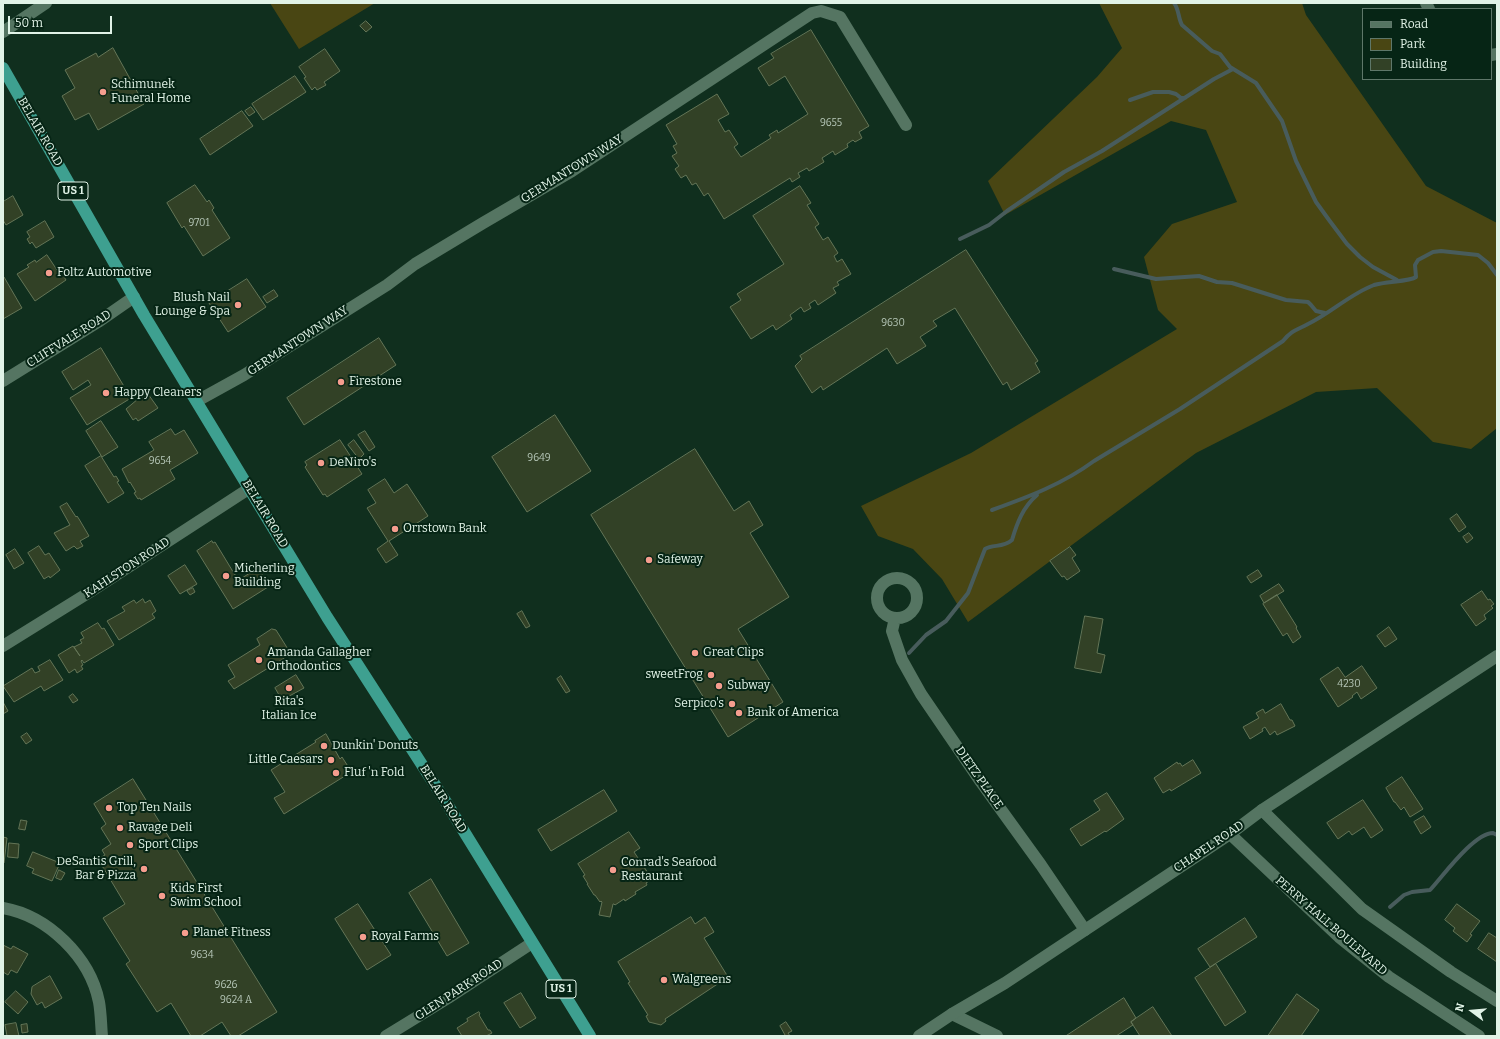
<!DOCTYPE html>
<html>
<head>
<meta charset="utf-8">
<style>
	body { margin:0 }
	#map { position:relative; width:1500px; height:1039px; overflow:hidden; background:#102f1e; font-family:Bitter,serif }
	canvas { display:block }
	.frame { position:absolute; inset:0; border:4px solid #e1f3e7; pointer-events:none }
	.legend { position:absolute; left:1362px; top:8px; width:130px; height:72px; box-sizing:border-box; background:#062515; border:1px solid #5e7769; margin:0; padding:5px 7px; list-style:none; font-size:12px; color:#e1f3e7 }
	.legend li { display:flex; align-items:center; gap:8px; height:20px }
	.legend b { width:20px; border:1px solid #5e7769 }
	.north { position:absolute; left:1452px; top:991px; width:40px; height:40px; -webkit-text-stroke:3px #062515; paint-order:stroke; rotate:286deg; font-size:11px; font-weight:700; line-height:16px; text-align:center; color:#e1f3e7 }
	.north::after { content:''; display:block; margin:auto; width:14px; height:18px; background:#e1f3e7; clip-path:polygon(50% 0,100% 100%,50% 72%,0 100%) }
	.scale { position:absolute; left:8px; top:16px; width:104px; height:18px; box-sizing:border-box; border:2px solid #e1f3e7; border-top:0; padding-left:5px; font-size:12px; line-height:14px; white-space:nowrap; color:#e1f3e7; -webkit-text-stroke:3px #062515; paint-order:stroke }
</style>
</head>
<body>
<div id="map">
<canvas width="1500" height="1039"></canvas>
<div class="frame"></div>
<ul class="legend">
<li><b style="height:5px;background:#557562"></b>Road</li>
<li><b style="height:11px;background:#494613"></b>Park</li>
<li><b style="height:11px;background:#324126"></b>Building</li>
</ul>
<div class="north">N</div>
<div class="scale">50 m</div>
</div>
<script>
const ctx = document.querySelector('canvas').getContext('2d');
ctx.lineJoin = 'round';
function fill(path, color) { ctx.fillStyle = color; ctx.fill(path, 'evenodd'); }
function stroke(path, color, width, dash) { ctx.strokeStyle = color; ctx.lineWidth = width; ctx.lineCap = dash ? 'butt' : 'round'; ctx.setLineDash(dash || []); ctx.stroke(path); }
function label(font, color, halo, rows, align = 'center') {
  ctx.font = font + ' Bitter,serif'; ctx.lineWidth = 4; ctx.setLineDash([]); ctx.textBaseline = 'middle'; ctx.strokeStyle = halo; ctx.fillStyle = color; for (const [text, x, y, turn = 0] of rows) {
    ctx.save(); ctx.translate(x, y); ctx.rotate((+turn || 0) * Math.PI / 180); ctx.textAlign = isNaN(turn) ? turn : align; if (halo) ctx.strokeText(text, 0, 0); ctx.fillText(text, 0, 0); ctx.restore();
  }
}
fill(new Path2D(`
	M270 3H375L299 49Z
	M1099 3H1302L1306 15 1426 186 1497 223V428L1471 449 1433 442 1377 388 1316 392 1196 453 968 622 942 579 913 549 878 536 861 506 971 453 1177 329 1158 310 1144 257 1172 224 1237 202 1206 130 1171 121 1005 215 988 181 1097 77 1122 48Z`), '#494613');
stroke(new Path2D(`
	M1174 3C1179 9 1178 18 1182 25L1212 51 1220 54 1230 67 1256 83 1282 121 1296 161 1316 202 1329 220 1347 244 1360 257 1373 267 1397 280
	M1130 100 1153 92H1169L1176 94 1181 98H1185
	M960 239 989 225 1007 211 1064 172 1102 151 1214 79 1233 69
	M1114 269 1156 279 1199 276 1217 282 1232 283 1286 300 1308 302 1311 305 1316 311 1325 313
	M992 510C1028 497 1063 484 1094 461L1180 409 1283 341C1292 330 1297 330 1308 324 1331 313 1350 294 1374 285 1386 281 1409 282 1416 277L1415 265 1418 260 1433 252 1441 251 1478 255 1488 263 1497 275
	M909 653 926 635 946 621 968 593 985 549C993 544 1003 548 1012 540 1017 523 1023 507 1037 495
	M1390 907 1404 895 1412 892 1430 890C1443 876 1474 833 1493 833L1497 835`), '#485c5c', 4);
const building = new Path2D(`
	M366 21 372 27 366 32 360 26Z
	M811 30 869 126 859 132 862 138 855 142 853 140 847 144 848 147 835 155 833 151 822 158 824 162 809 171 807 168 798 173 800 177 792 182 790 178 724 219 708 193 704 196 696 183 692 185 686 175 681 178 675 169 679 166 672 156 677 153 673 146 677 144 666 125 717 94 729 114 718 120 725 132 729 130 738 144 734 147 741 157 771 138 769 135 777 130 778 133 808 114 785 76 769 86 758 68 774 58 771 54Z
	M113 48 144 104 98 130 89 113 75 120 62 96 75 88 65 70 96 53 98 57Z
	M325 49 340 71 324 82 326 85 317 90 315 87 312 90 304 78 306 77 299 67Z
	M295 76 306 92 263 120 252 104Z
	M251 107 255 112 249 116 245 111Z
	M242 111 253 126 210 155 200 139Z
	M195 185 207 202 209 200 214 208 212 210 230 238 203 256 184 226 182 228 167 203Z
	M800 186 811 203 807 205 819 224 815 227 823 240 828 237 838 253 834 256 837 262 842 259 851 274 837 282 839 285 833 288 836 293 818 305 815 300 809 304 811 308 804 312 801 307 790 315 792 319 776 330 773 325 751 339 730 307 741 300 737 294 784 264 753 216Z
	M13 196 23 215 6 225 3 220V202Z
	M45 221 54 237 36 248 32 242 30 244 27 239 30 237 27 232Z
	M966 250 1038 361 1035 363 1040 372 1011 390 1007 382 1003 385 955 308 933 321 937 326 920 337 926 346 897 364 887 348 823 390 821 386 812 393 795 366 802 359 800 356Z
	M47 255 57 270 59 269 66 280 35 301 17 274 29 267 27 265 35 260 36 262Z
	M3 277H4L22 308 3 319Z
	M247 279 266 307 228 332 209 303Z
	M274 290 278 296 267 303 263 297Z
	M379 338 396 365 304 425 287 398Z
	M101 348 131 398 87 425 70 398 91 385 88 380 73 390 62 372Z
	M148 394 158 408 138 421 136 418 133 420 126 409 138 399 139 400Z
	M555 415 591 471 527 512 492 457Z
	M101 421 118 447 102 457 86 431Z
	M171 429 175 435 184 430 198 453 170 470 175 479 141 500 140 498 138 499 134 493 136 492 130 482 129 483 122 469 154 450 149 442Z
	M365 431 375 447 369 451 358 435Z
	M340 440 362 474 327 497 325 494 323 495 305 467 307 465 305 462Z
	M354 440 364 454 359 459 348 445Z
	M695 449 734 511 749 501 763 525 750 533 789 597 738 629 783 702 728 737 591 515Z
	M101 456 114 477 116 476 119 481 117 482 124 493 108 503 85 466Z
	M385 479 394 493 407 484 428 516 389 541 398 555 386 563 377 549 388 541 367 508 376 503 368 490Z
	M67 503 76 517 77 516 79 519 89 536 80 541 83 546 77 549 74 546 66 551 54 533 70 525 60 507Z
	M1457 514 1466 527 1459 532 1450 519Z
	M1469 533 1473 538 1467 543 1463 537Z
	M212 541 213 543 215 542 235 575 242 578 256 569 257 571 259 569 268 585H267L268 587 233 609 197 551Z
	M39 546 45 555 49 553 60 570 50 578 49 576 44 579 28 553Z
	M1070 547 1076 555 1072 558 1080 571 1067 580 1064 576 1062 577 1050 561Z
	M15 549 24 563 14 569 6 555Z
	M185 565 197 584 180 594 168 576Z
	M1258 570 1262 576 1251 583 1247 577Z
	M1279 584 1284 591 1264 603 1260 596Z
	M193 588 195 592 190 595 187 591Z
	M1482 591 1488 600 1490 599 1494 604 1491 606 1493 608 1484 615 1486 619 1476 626 1461 605Z
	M1277 595 1297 627 1296 628 1301 637 1293 643 1287 633 1283 636 1263 604Z
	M143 599 145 603 150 600 156 611 152 614 155 618 119 640 107 621 125 611 122 607 134 600 136 603Z
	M522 611 530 626 526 628 517 614Z
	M1085 616 1103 619 1097 653 1105 655 1101 673 1075 668Z
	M98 623 102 629 104 628 114 645 84 663 82 660 81 661 83 665 81 666 83 669 77 673 75 669 69 673 58 655 73 646 80 656 74 647 82 643 80 640 84 638 81 633Z
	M1389 627 1397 639 1385 647 1377 636Z
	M272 629 276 630 291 654 234 689 228 681 235 677 228 665 260 645 257 639Z
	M50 660 63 680 44 691 41 686 14 702 3 686 32 668 35 673 40 671 38 667Z
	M1362 666 1377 688 1361 699 1357 692 1352 696 1353 697 1338 707 1320 679 1338 667 1345 677Z
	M296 675 304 688 282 700 275 688Z
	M561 676 570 691 566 693 557 679Z
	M73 694 78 700 73 703 69 697Z
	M3 702 8 711 3 714Z
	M1281 704 1290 720H1292L1295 726 1277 735 1275 731 1270 735 1265 727 1262 729 1263 731 1250 739 1243 727 1259 718 1256 713 1263 709 1265 713Z
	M27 733 32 740 26 744 21 737Z
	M326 734 340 759 342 757 351 771 348 773V774L284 814 274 798 285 792 271 770 316 742 315 741Z
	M1193 760 1201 773 1171 791 1170 789 1163 793 1154 778 1177 762 1178 764 1180 763 1182 766Z
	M1402 777 1423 809 1410 817 1404 807 1401 810 1395 802H1394L1386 788Z
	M133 779 277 1012 238 1036H231L222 1022 200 1036H191L171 1003 157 1012 126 964 130 961 103 918 125 904 98 859 105 855 102 850 111 844 101 828 106 824 94 804Z
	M604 790 617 811 551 851 538 830Z
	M1107 793 1124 819 1106 832 1105 831 1081 846 1070 829 1100 810 1094 801Z
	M1363 800 1383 830 1371 838 1364 827 1352 835 1349 831 1338 839 1327 823Z
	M1424 816 1431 827 1421 834 1414 822Z
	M21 820 27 821 25 830 19 829Z
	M629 832 640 848 634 852 652 879 646 883 647 885 635 892 636 894 625 901 624 899 615 905 614 904H613L610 917 599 915 602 902 601 901 600 902 595 895H594L587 884H588L583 876 585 875 578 864Z
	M3 837 7 838 4 863H3Z
	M9 843 19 844 18 858 8 857Z
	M33 852 60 863 52 881 32 873 34 869 27 866Z
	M59 870 65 873 61 880 56 878Z
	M431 879 469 943 447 956 409 893Z
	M358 904 391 955 367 970 335 919Z
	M1457 904 1480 921 1470 934 1472 935 1467 942 1453 931 1455 928 1445 920Z
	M691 917 695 924 705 917 714 932 704 938 728 977 665 1019 666 1021 661 1025 649 1022 646 1016 648 1015 628 983 630 982 618 962Z
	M1245 918 1257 937 1210 967 1198 949Z
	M1489 933 1497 938V962L1478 949Z
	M3 945 11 949 13 946 28 954 17 973 11 970 8 975 3 972Z
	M1216 964 1246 1012 1225 1026 1195 978Z
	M50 976 62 998 45 1008 42 1002 37 1005 31 994 32 987Z
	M16 991 28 1002 18 1014 5 1002Z
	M521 993 536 1018 520 1028 504 1003Z
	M1297 994 1319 1010 1301 1036H1268Z
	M1124 998 1136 1018 1131 1022 1133 1025 1116 1036H1066Z
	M1153 1007 1172 1036H1140L1131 1022Z
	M479 1012 480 1014 479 1015 488 1030H490L492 1033 486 1036H462L457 1028 468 1021 467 1019Z
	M786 1022 792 1031 788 1033 790 1036H783L785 1035 780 1026Z
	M16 1023 19 1036H7L5 1025Z
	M27 1024 28 1032 22 1033 21 1025Z`);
fill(building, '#324126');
stroke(building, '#647557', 1);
stroke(new Path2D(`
	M1426 3 1429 9
	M3 32 46 3
	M1491 55 1497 54
	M3 381 98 322 134 297
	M197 401 244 375 387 285 415 264 483 223 572 171 812 13 821 11 840 17 906 125
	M877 598a20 20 0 1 1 40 0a20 20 0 1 1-40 0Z
	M895 618 892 631 902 660 921 694 981 782 1041 865 1085 930
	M3 646 93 590 250 488
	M1262 810 1362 909 1451 972 1497 1001
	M1230 834 1339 937 1389 977 1479 1036
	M3 908C48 916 90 957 99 1002 101 1013 101 1025 102 1036
	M952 1014 997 1036
	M386 1036 448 998 532 943`), '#557562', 12);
stroke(new Path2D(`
	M919 1036 952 1014 1005 983 1085 930 1230 834 1262 810 1497 656`), '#557562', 12);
stroke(new Path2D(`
	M3 68 144 315 327 617 444 799 590 1036`), '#3ea090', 12);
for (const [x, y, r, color] of [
	[103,92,4,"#f59d8e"],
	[49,273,4,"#f59d8e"],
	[238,305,4,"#f59d8e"],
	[341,382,4,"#f59d8e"],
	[106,393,4,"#f59d8e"],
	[321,463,4,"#f59d8e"],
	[395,529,4,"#f59d8e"],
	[649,560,4,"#f59d8e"],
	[226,576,4,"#f59d8e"],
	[695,653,4,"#f59d8e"],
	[259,660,4,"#f59d8e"],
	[711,675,4,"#f59d8e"],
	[719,686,4,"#f59d8e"],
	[289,688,4,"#f59d8e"],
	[732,704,4,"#f59d8e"],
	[739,713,4,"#f59d8e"],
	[324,746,4,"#f59d8e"],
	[331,760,4,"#f59d8e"],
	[336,773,4,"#f59d8e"],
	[109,808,4,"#f59d8e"],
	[120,828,4,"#f59d8e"],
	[130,845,4,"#f59d8e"],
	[144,869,4,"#f59d8e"],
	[613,870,4,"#f59d8e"],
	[162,896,4,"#f59d8e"],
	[185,933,4,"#f59d8e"],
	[363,937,4,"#f59d8e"],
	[664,980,4,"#f59d8e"]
]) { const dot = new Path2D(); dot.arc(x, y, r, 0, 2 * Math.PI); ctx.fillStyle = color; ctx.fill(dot); stroke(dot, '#062515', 1.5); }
label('10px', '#b5c6b7', null, [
	["9655",831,123],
	["9701",199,223],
	["9630",893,323],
	["9649",539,458],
	["9654",160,461],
	["4230",1349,684],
	["9634",202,955],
	["9626",226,985],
	["9624 A",236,1000]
]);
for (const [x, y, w] of [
	[73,191,30],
	[561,989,30]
]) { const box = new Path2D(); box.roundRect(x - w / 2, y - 9, w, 18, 3); ctx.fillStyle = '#062515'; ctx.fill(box); stroke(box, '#e1f3e7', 1); }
label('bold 11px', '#e1f3e7', null, [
	["US 1",73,191],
	["US 1",561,989]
]);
label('12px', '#e1f3e7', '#062515', [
	["Schimunek",111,85],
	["Funeral Home",111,99],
	["Foltz Automotive",57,273],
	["Blush Nail",230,298,"right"],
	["Lounge & Spa",230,312,"right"],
	["Firestone",349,382],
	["Happy Cleaners",114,393],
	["DeNiro's",329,463],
	["Orrstown Bank",403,529],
	["Safeway",657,560],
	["Micherling",234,569],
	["Building",234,583],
	["Amanda Gallagher",267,653],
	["Orthodontics",267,667],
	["Great Clips",703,653],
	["sweetFrog",703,675,"right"],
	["Subway",727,686],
	["Rita's",289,702,"center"],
	["Italian Ice",289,716,"center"],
	["Serpico's",724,704,"right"],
	["Bank of America",747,713],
	["Dunkin' Donuts",332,746],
	["Little Caesars",323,760,"right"],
	["Fluf 'n Fold",344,773],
	["Top Ten Nails",117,808],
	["Ravage Deli",128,828],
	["Sport Clips",138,845],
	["DeSantis Grill,",136,862,"right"],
	["Bar & Pizza",136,876,"right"],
	["Conrad's Seafood",621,863],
	["Restaurant",621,877],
	["Kids First",170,889],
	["Swim School",170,903],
	["Planet Fitness",193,933],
	["Royal Farms",371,937],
	["Walgreens",672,980]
], 'left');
label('12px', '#e1f3e7', '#062515', [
	["BELAIR ROAD",40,132,60],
	["GERMANTOWN WAY",572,169,-32],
	["CLIFFVALE ROAD",69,339,-32],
	["GERMANTOWN WAY",298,341,-33],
	["BELAIR ROAD",265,514,59],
	["KAHLSTON ROAD",127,568,-33],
	["DIETZ PLACE",979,778,55],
	["BELAIR ROAD",443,799,58],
	["CHAPEL ROAD",1209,847,-34],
	["PERRY HALL BOULEVARD",1331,926,41],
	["GLEN PARK ROAD",459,990,-33]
]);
</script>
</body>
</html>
